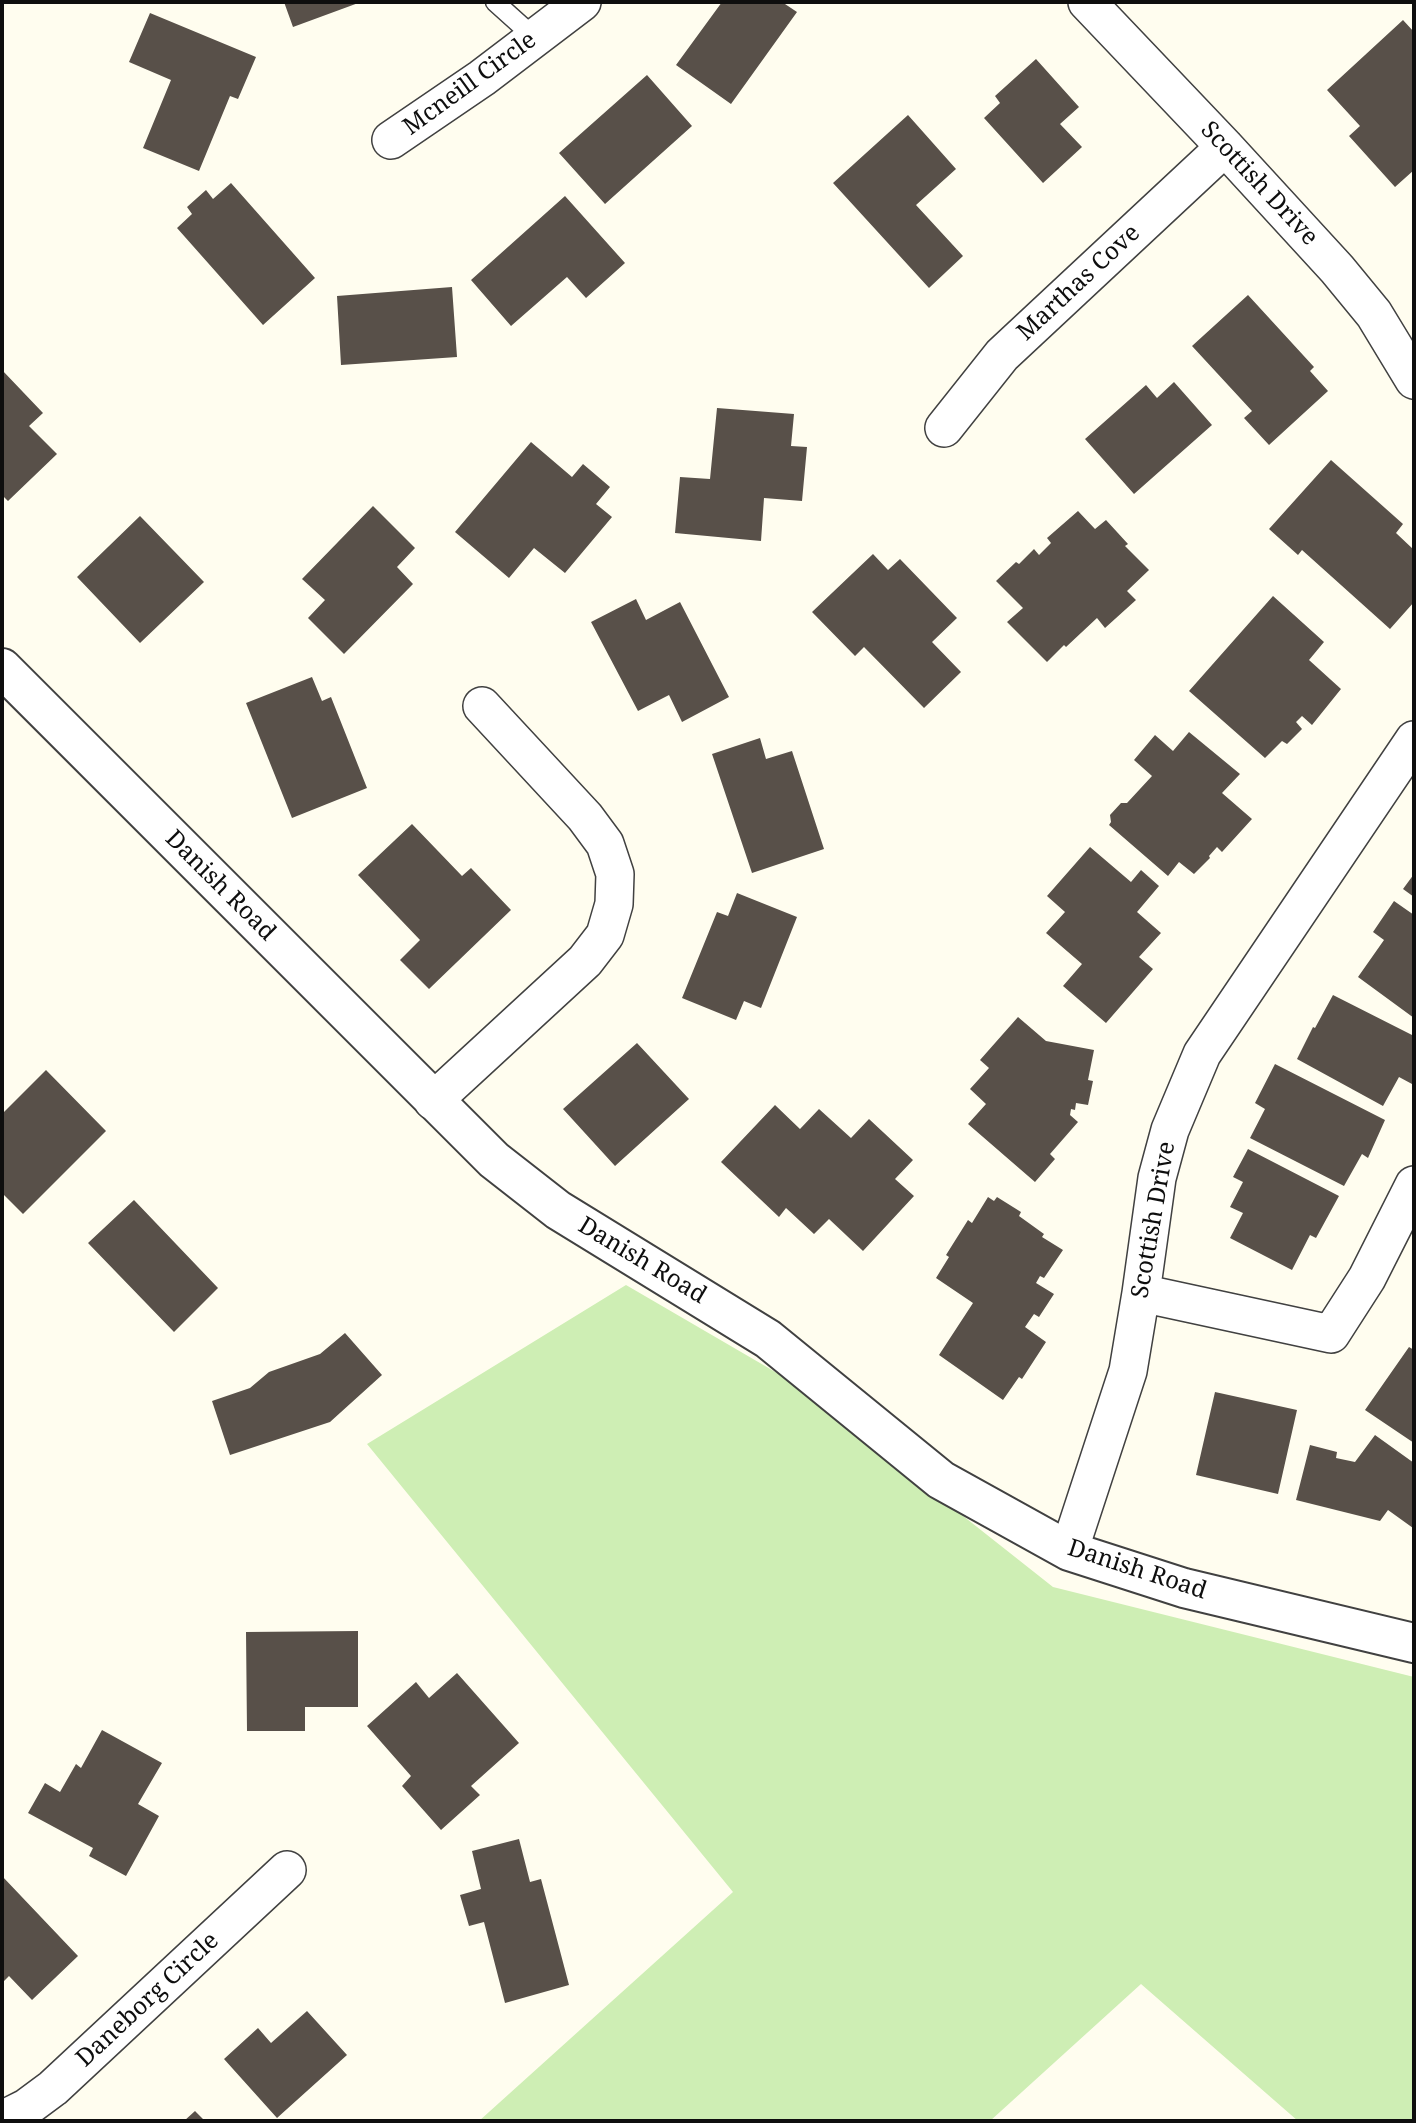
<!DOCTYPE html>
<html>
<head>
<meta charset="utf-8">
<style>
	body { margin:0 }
	#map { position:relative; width:1416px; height:2123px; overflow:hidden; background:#fffdef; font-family:"Noto Serif",serif }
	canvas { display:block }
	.frame { position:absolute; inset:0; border:4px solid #0e0e0e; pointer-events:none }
</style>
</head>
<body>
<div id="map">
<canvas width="1416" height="2123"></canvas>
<div class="frame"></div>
</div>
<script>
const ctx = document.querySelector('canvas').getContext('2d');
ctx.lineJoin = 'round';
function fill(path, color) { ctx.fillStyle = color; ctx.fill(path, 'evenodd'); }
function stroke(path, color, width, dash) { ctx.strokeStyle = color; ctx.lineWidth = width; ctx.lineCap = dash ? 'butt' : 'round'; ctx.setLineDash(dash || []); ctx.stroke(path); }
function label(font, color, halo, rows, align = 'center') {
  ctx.font = font + ' "Noto Serif",serif'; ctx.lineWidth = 7; ctx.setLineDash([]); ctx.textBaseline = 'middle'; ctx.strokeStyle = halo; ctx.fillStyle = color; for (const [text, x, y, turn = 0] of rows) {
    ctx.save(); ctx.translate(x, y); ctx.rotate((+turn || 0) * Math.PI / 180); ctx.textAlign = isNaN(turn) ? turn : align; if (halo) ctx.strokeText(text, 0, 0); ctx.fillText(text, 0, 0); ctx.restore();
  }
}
fill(new Path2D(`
	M626 1285 796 1384 1053 1587 1414 1677V2121H1298L1141 1984 990 2121H479L733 1892 367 1444Z`), '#ceeeb4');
fill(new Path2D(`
	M284 2H361L293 27Z
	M722 2H782L797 12 731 104 676 65Z
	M150 13 256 57 238 99 230 96 199 171 143 148 171 80 129 62Z
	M1403 20 1414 32V170L1395 187 1349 136 1360 126 1327 90Z
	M1036 59 1079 107 1060 124 1082 147 1043 183 984 118 1000 103 995 96Z
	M647 75 692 126 605 204 559 153Z
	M908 115 956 169 916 205 963 256 929 288 833 183Z
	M231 183 315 278 263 325 177 228 192 214 187 207 206 190 213 199Z
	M565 196 625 263 586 298 567 277 511 326 471 280Z
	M452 287 457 357 341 365 337 296Z
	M1248 295 1314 367 1310 371 1328 391 1269 445 1244 418 1252 411 1192 346Z
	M2 370 43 413 29 426 57 454 8 501 2 495V438L3 436 2 434Z
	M1174 382 1212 425 1134 494 1085 439 1146 385 1157 398Z
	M717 408 794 414 791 446 807 447 802 501 764 498 761 541 675 533 680 477 710 479Z
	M531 442 572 477 583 464 610 487 596 504 612 517 565 573 534 548 509 578 455 532Z
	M1331 460 1403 524 1396 533 1414 550V602L1390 629 1302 550 1298 555 1269 529Z
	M373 506 415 548 397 567 413 584 344 654 308 618 325 600 302 579Z
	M1078 511 1095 529 1106 520 1128 544 1125 546 1149 570 1127 591 1136 600 1105 628 1097 618 1066 647 1064 645 1047 662 1007 622 1023 608 996 581 1016 562 1019 564 1034 549 1039 555 1051 543 1047 538Z
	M140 516 204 582 140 643 77 577Z
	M873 554 888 570 900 559 957 618 932 642 961 672 924 708 864 647 855 656 812 612Z
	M1273 596 1324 642 1309 660 1341 689 1312 725 1302 716 1296 722 1302 729 1287 744 1282 741 1265 758 1189 691Z
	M636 599 646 620 680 602 729 697 682 722 669 695 638 711 591 622Z
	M312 677 322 701 331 697 367 788 292 818 246 703Z
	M1189 732 1240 774 1222 793 1252 819 1222 852 1217 847 1209 856 1210 858 1194 874 1179 862 1168 876 1109 825 1111 822 1110 815 1121 803H1127L1152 776 1134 760 1155 735 1173 751Z
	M760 738 766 759 792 751 824 849 752 873 712 754Z
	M412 824 462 876 471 868 511 910 429 989 400 960 420 940 358 875Z
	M1090 847 1131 882 1141 870 1159 886 1137 912 1161 933 1139 957 1153 969 1106 1023 1063 986 1082 964 1046 933 1065 912 1047 896Z
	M1414 874V897L1403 889Z
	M737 893 797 917 761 1008 744 1001 736 1020 682 998 717 912 728 916Z
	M1394 901 1414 915V1018L1358 977 1384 940 1373 932Z
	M1333 995 1414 1036V1080L1412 1084 1399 1077 1383 1106 1297 1059 1313 1027 1315 1028Z
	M1018 1017 1046 1041 1094 1050 1088 1080 1093 1081 1088 1105 1076 1103 1075 1110 1071 1109 1070 1115 1078 1122 1050 1154 1055 1159 1035 1182 968 1124 986 1104 970 1089 989 1068 980 1060Z
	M637 1043 689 1099 615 1166 563 1109Z
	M1275 1064 1385 1120 1368 1158 1362 1154 1344 1186 1250 1138 1265 1109 1255 1103Z
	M46 1070 106 1131 23 1214 2 1193V1114Z
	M775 1105 800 1129 819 1109 851 1138 869 1119 913 1160 895 1179 914 1196 863 1251 829 1219 814 1234 786 1208 779 1217 721 1162Z
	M1248 1149 1339 1196 1316 1238 1310 1235 1292 1270 1230 1238 1243 1213 1230 1207 1243 1182 1233 1177Z
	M988 1197 994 1201 997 1197 1021 1212 1019 1216 1044 1234 1042 1237 1063 1250 1044 1278 1040 1276 1036 1283 1054 1294 1039 1317 1034 1314 1025 1327 1046 1342 1022 1379 1019 1377 1003 1400 939 1355 973 1303 936 1278 949 1257 946 1255 968 1220 972 1223Z
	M134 1200 218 1288 174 1332 88 1243Z
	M345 1333 382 1375 330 1422 230 1455 212 1401 250 1388 269 1372 320 1354Z
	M1409 1347 1414 1350V1443L1365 1410Z
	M1215 1392 1297 1410 1278 1494 1196 1475Z
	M1375 1435 1414 1463 1413 1528 1388 1510 1380 1521 1296 1500 1310 1445 1337 1452 1336 1458 1355 1462Z
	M358 1631V1707H305V1731H247L246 1632Z
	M457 1673 519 1743 471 1786 480 1795 441 1830 402 1786 411 1776 367 1726 416 1682 429 1698Z
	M102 1730 162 1763 138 1804 159 1816 126 1876 89 1856 93 1848 28 1813 45 1783 60 1792 76 1764 81 1768Z
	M519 1839 530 1882 541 1879 569 1985 505 2003 484 1922 469 1926 460 1895 481 1889 472 1851Z
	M2 1876 78 1956 32 2000 9 1976 2 1983Z
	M307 2011 347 2055 277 2118 224 2059 258 2028 271 2043Z
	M195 2111 205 2121H184Z`), '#585049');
const service = new Path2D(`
	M495 2 535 38`);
const minor = new Path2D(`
	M1087 2 1225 147 1337 269 1374 314 1414 380
	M391 140 482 78 582 2
	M944 428 1002 355 1225 147
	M433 1101 585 961 605 935 614 904 615 874 605 844 585 817 482 706
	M1141 1293 1331 1334 1367 1278 1414 1185
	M1069 1551 1128 1371 1141 1293 1157 1178 1170 1130 1202 1054 1414 740
	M2 2120 26 2108 53 2088 287 1870`);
const tertiary = new Path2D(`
	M2 668 494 1160 558 1210 768 1339 941 1480 1069 1551 1184 1588 1414 1643`);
stroke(service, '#414141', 21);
stroke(minor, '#414141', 40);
stroke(tertiary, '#414141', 42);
stroke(service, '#fff', 18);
stroke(minor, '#fff', 37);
stroke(tertiary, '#fff', 38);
label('24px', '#0e0e0e', '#fff', [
	["Mcneill Circle",470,84,-36],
	["Scottish Drive",1259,184,47],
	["Marthas Cove",1079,283,-43],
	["Danish Road",220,886,45],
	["Scottish Drive",1154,1220,-80],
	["Danish Road",642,1261,31],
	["Danish Road",1137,1570,18],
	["Daneborg Circle",148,2000,-43]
]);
</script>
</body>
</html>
